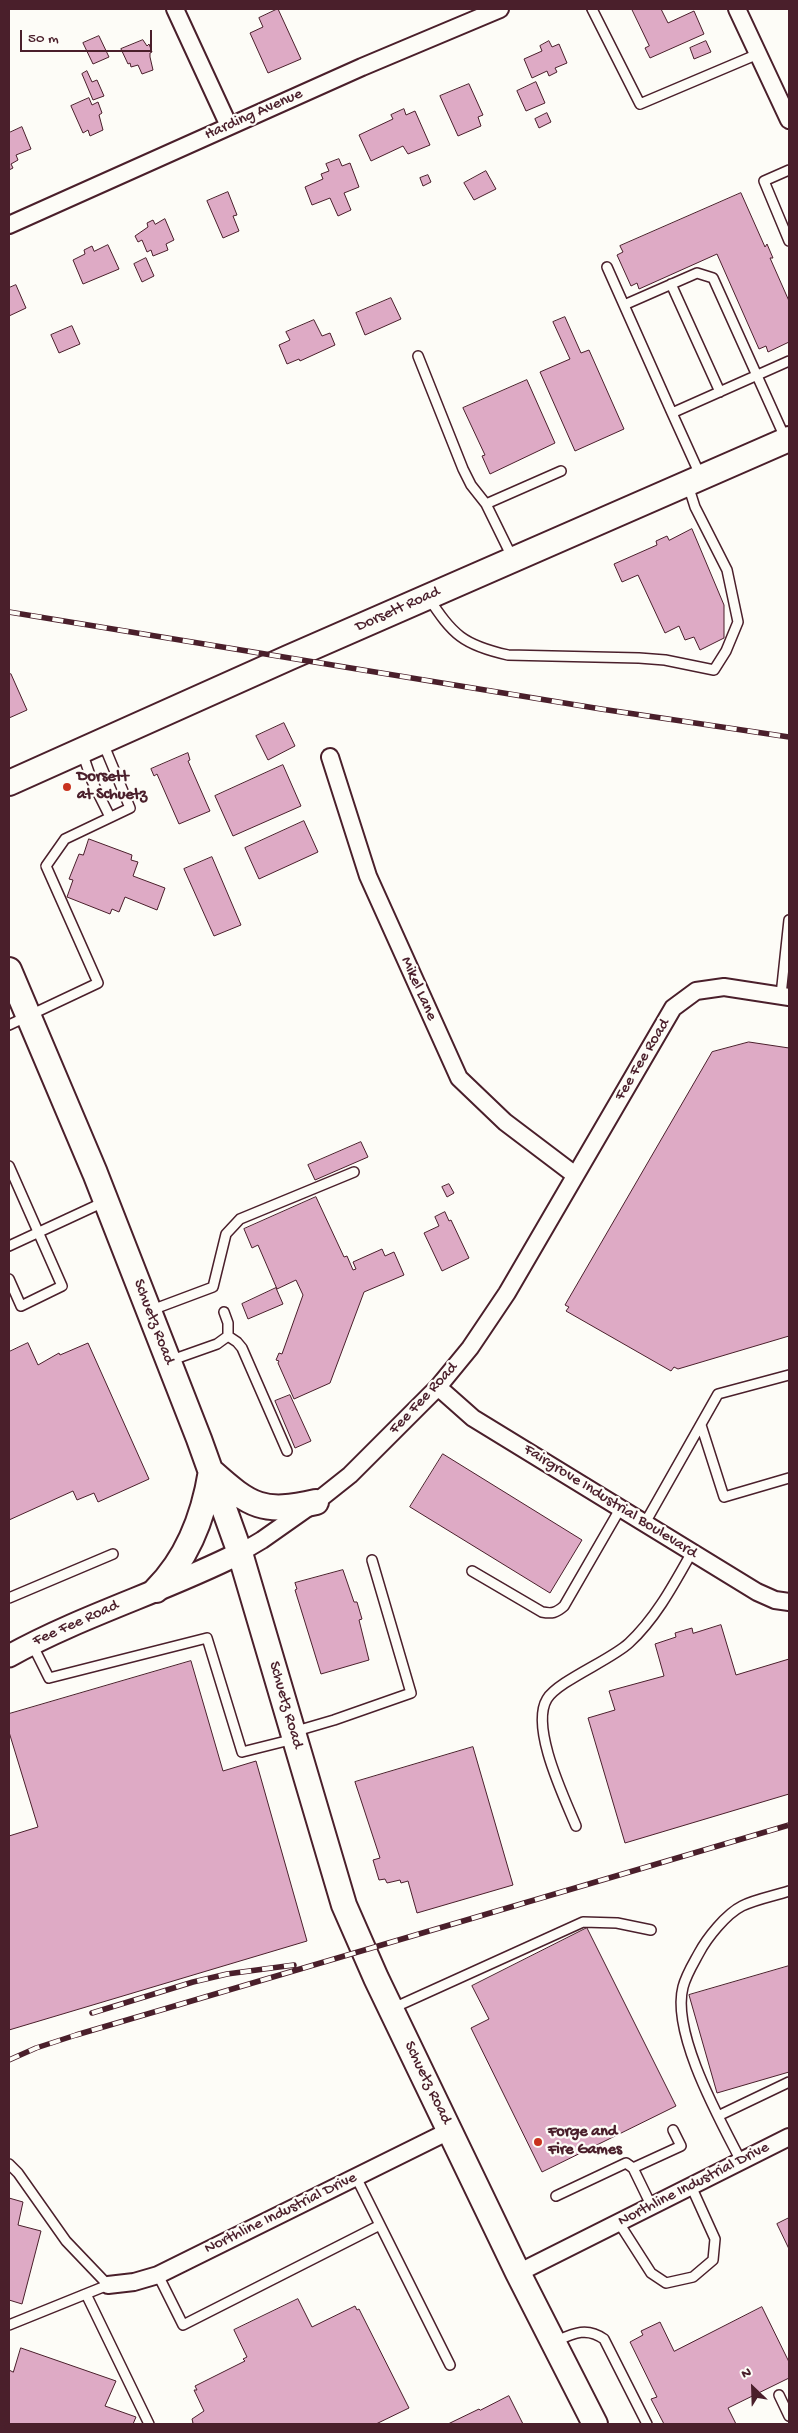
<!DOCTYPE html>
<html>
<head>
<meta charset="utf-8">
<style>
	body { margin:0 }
	#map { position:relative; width:798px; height:2433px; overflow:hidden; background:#fdfcf7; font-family:"Gochi Hand",sans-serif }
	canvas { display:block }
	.frame { position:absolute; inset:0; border:10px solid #4a1f2b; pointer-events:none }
	.north { position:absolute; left:728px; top:2363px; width:50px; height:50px; -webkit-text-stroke:4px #fdfcf7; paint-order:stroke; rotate:336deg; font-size:14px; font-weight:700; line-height:20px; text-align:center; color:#4a1f2b }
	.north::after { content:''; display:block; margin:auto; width:18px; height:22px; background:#4a1f2b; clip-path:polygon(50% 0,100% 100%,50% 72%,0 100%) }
	.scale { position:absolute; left:20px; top:30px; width:132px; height:22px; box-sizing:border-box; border:2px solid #4a1f2b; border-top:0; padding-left:6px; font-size:15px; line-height:18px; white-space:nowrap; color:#4a1f2b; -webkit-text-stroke:4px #fdfcf7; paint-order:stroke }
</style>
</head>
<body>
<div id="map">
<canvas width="798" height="2433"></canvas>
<div class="frame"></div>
<div class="north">N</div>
<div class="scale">50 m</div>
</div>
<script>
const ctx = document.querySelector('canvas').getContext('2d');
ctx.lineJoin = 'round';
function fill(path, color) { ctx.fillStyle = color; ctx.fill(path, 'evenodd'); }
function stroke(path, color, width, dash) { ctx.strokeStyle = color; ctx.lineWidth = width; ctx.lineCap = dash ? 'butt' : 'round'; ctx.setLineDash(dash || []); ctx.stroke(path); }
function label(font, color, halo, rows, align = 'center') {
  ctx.font = font + ' "Gochi Hand",sans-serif'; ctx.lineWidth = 4.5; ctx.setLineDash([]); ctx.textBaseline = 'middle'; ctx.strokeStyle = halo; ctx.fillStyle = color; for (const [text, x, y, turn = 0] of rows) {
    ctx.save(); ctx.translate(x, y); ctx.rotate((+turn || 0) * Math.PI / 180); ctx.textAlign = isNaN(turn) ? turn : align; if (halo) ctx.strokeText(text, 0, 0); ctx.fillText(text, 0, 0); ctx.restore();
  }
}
const building = new Path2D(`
	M278 9 301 59 268 73 250 33 263 27 259 18Z
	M632 9H661L668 23 694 11 704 34 650 58 645 48 649 46Z
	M99 36 109 57 93 64 83 43Z
	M143 40 147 46 149 44 152 52 150 53V57L153 70 142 74 138 65 131 67 130 63 128 64 121 49Z
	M549 41 552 47 559 44 567 63 555 68 557 72 549 76 547 71 532 78 524 59 542 51 540 46Z
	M706 41 711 52 694 59 690 48Z
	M87 71 92 82 97 80 104 96 93 100 82 74Z
	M536 82 545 103 526 111 517 91Z
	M469 84 483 115 478 117 481 126 458 136 440 96Z
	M89 98 92 105 98 102 102 113 99 115 103 130 90 136 88 130 83 133 71 106Z
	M404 109 406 115 415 111 430 145 408 154 403 146 371 161 359 135 393 119 391 115Z
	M547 113 551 122 539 128 535 119Z
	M22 127 31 149 16 155 18 160 11 164 13 168 9 170V133Z
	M339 159 342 166 350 163 359 187 344 193 351 210 338 216 330 198 312 205 305 187 323 179 321 174 329 171 326 164Z
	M486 171 496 189 474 200 464 183Z
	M428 175 431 182 423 186 420 178Z
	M228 192 237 215 233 216 239 231 223 238 207 201Z
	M741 193 765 247 767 244 773 258H770L789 301V342L768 352 766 346 759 349 717 254 639 289 637 283 631 286 617 255 623 252 620 246Z
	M165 219 174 240 166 244 168 250 153 256 151 250 147 252 142 240 138 242 135 236 148 227 147 223 153 220 155 224Z
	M108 245 119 269 83 284 73 260 85 254 84 250 92 246 94 251Z
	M146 258 154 276 142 282 134 264Z
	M16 285 26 308 9 316V288Z
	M391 298 401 319 365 335 356 313Z
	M565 317 581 353 589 350 624 429 575 451 540 372 570 359 553 322Z
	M314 320 322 336 330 333 335 345 300 361 299 359 287 364 279 345 290 340 286 332Z
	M72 326 80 344 59 353 51 335Z
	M527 380 555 443 490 474 482 456 485 455 463 408Z
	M692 529 724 605V638L700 650 694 637 685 640 679 626 665 633 638 575 622 582 614 564 657 545 656 541 667 536 669 540Z
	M11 674 27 710 9 718V675Z
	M284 723 295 746 268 760 256 736Z
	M188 753 190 760 188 761 210 811 179 824 157 774 154 776 151 769Z
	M283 765 301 806 233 836 215 796Z
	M304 821 318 852 259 879 245 848Z
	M89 839 132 855 131 860 138 862 133 876 165 888 157 910 125 897 119 912 112 909 110 914 67 897 73 880 69 879 79 854 83 855Z
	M212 857 241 925 214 936 184 869Z
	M749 1042 789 1048V1336L678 1369 674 1367 671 1371 566 1311 569 1307 565 1305 712 1052Z
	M361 1142 368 1157 315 1180 308 1165Z
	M449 1184 454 1193 447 1197 442 1187Z
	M316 1197 344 1257 347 1256 353 1270 356 1269 353 1262 382 1249 385 1256 394 1252 404 1275 364 1292 330 1383 294 1399 278 1363 279 1361 276 1360 279 1353 282 1354 303 1295 296 1280 277 1289 258 1245 252 1248 244 1229Z
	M445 1212 449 1221 451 1220 469 1258 442 1271 424 1233 439 1226 435 1217Z
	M276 1288 283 1304 248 1319 242 1304Z
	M28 1343 38 1365 59 1353 60 1355 88 1343 149 1479 98 1502 94 1493 77 1500 73 1491 9 1520V1352Z
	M290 1395 311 1441 295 1448 275 1401Z
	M443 1454 582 1540 550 1593 410 1507Z
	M343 1570 354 1602H357L362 1619 359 1620 369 1660 321 1674 295 1590 297 1589 295 1583Z
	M721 1625 736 1675 789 1659V1794L625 1843 588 1718 615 1710 609 1691 664 1676 655 1644 676 1637 675 1633 692 1628 693 1633Z
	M191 1661 223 1771 256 1761 307 1941 9 2030V1836L38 1827 9 1732V1714Z
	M473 1747 513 1885 417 1913 408 1881 401 1883 400 1880 387 1883 385 1879 379 1880 373 1860 380 1858 355 1782Z
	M587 1928 676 2106 542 2172 471 2028 489 2019 472 1986Z
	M789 1966V2072L717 2093 689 1995Z
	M9 2198 23 2202 18 2225 41 2231 22 2304 9 2300Z
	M789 2218V2249L777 2224Z
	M298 2299 312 2327 355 2306 357 2310 359 2309 409 2408 376 2424H190L193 2423 192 2419 204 2411 194 2390H197L195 2386 245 2361 243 2359 247 2357 234 2330Z
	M762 2307 789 2362V2378L728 2408 736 2424H664L651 2399 657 2397 630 2342 643 2335 641 2331 660 2322 674 2351Z
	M21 2348 116 2381 105 2406 136 2417 133 2424H9V2370L13 2372Z
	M509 2396 523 2424H448L479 2409 480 2410Z`);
fill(building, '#deaac5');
stroke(building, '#4a1f2b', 1);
const service = new Path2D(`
	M592 9 640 104 758 54
	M789 170 764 181 789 241
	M607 267 672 413
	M671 284 720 392
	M624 305 697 273 713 278 786 440
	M418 356 463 469 471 485 486 504 513 559
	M701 477 672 413 789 361
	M486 504 561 471
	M428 597C453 635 463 645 508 655L639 658 665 660 714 670 726 651 738 622 727 570 695 507 688 485
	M82 752 92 781 110 817
	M781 995 789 920
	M9 1025 98 983 46 866 65 839 130 808 103 743
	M9 1166 62 1286 21 1306 9 1279
	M9 1246 106 1201
	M149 1311 213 1287 226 1234 240 1219 354 1172
	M228 1336 237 1342 242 1348 287 1451
	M169 1361 217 1344 228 1336V1323L224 1312
	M701 1425 724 1497 789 1478
	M645 1523 718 1394 789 1375
	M472 1571 542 1612C552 1614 556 1613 564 1606L620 1509
	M9 1598 113 1554
	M32 1644 49 1678 207 1638 242 1752 294 1739
	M293 1732 334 1720 411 1693 372 1560
	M576 1826C564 1797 530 1727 547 1699 558 1681 611 1660 629 1643 656 1618 674 1584 692 1552
	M391 2009 583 1922 617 1923 651 1930
	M718 2116 789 2082
	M741 2161C720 2120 671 2033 683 1987 686 1975 693 1964 699 1953 707 1938 726 1914 742 1906 756 1899 774 1896 789 1891
	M9 2164 18 2173 66 2241 108 2285 9 2325
	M633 2168 681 2146 673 2130
	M356 2177 450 2365
	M556 2196 626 2163 633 2168 651 2205
	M619 2223 651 2273 666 2283 693 2277 713 2260 715 2239 691 2186
	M158 2275 183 2325 380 2225
	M86 2294 149 2424
	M554 2342C572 2334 586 2326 604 2339L647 2424
	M779 2395 789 2416`);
const minor = new Path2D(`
	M175 9 229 126
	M737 9 789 120
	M9 225 362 67 500 9
	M330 757 368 876 459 1078 505 1122 575 1175
	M438 1387 473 1418 757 1592 775 1600 789 1602
	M240 1553 262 1540 316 1502 350 1475 438 1387 470 1348 507 1293 673 1008 696 991 724 987 789 997
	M518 2273 789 2137
	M108 2285 134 2282 158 2275 451 2130`);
const tertiary = new Path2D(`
	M9 1656C83 1615 165 1591 240 1553`);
const secondary = new Path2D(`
	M9 783 288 658 789 439
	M9 970 95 1173 199 1439 240 1553 344 1905 376 1978 518 2273 595 2424
	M211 1471C251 1507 263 1514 316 1502
	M156 1590C187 1559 204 1515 211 1471`);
stroke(service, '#4a1f2b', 12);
stroke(minor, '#4a1f2b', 20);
stroke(tertiary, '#4a1f2b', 25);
stroke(secondary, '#4a1f2b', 28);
stroke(service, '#fdfcf7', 9);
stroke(minor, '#fdfcf7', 16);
stroke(tertiary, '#fdfcf7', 21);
stroke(secondary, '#fdfcf7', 24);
const rail = new Path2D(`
	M9 612 601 709 789 737
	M92 2013 193 1982 227 1974 294 1965
	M9 2060 36 2048 76 2035 789 1825`);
stroke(rail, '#4a1f2b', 5.5);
stroke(rail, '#fdfcf7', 4, [11]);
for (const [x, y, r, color] of [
	[67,787,5,"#c8321e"],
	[538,2142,5,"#c8321e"]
]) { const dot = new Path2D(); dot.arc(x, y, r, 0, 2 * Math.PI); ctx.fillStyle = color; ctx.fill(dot); stroke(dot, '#fdfcf7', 2); }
label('16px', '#4a1f2b', '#fdfcf7', [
	["Harding Avenue",254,115,-24],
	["Dorsett Road",398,610,-24],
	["Mikel Lane",418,989,66],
	["Fee Fee Road",643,1060,-59],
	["Schuetz Road",153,1322,69],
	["Fee Fee Road",424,1399,-47],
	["Fairgrove Industrial Boulevard",610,1502,32],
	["Fee Fee Road",76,1624,-24],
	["Schuetz Road",285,1705,74],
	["Schuetz Road",427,2083,64],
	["Northline Industrial Drive",694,2185,-27],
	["Northline Industrial Drive",281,2214,-26]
]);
label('bold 16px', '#4a1f2b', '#fdfcf7', [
	["Dorsett",77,778],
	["at Schuetz",77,796],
	["Forge and",548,2133],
	["Fire Games",548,2151]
], 'left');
</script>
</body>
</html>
